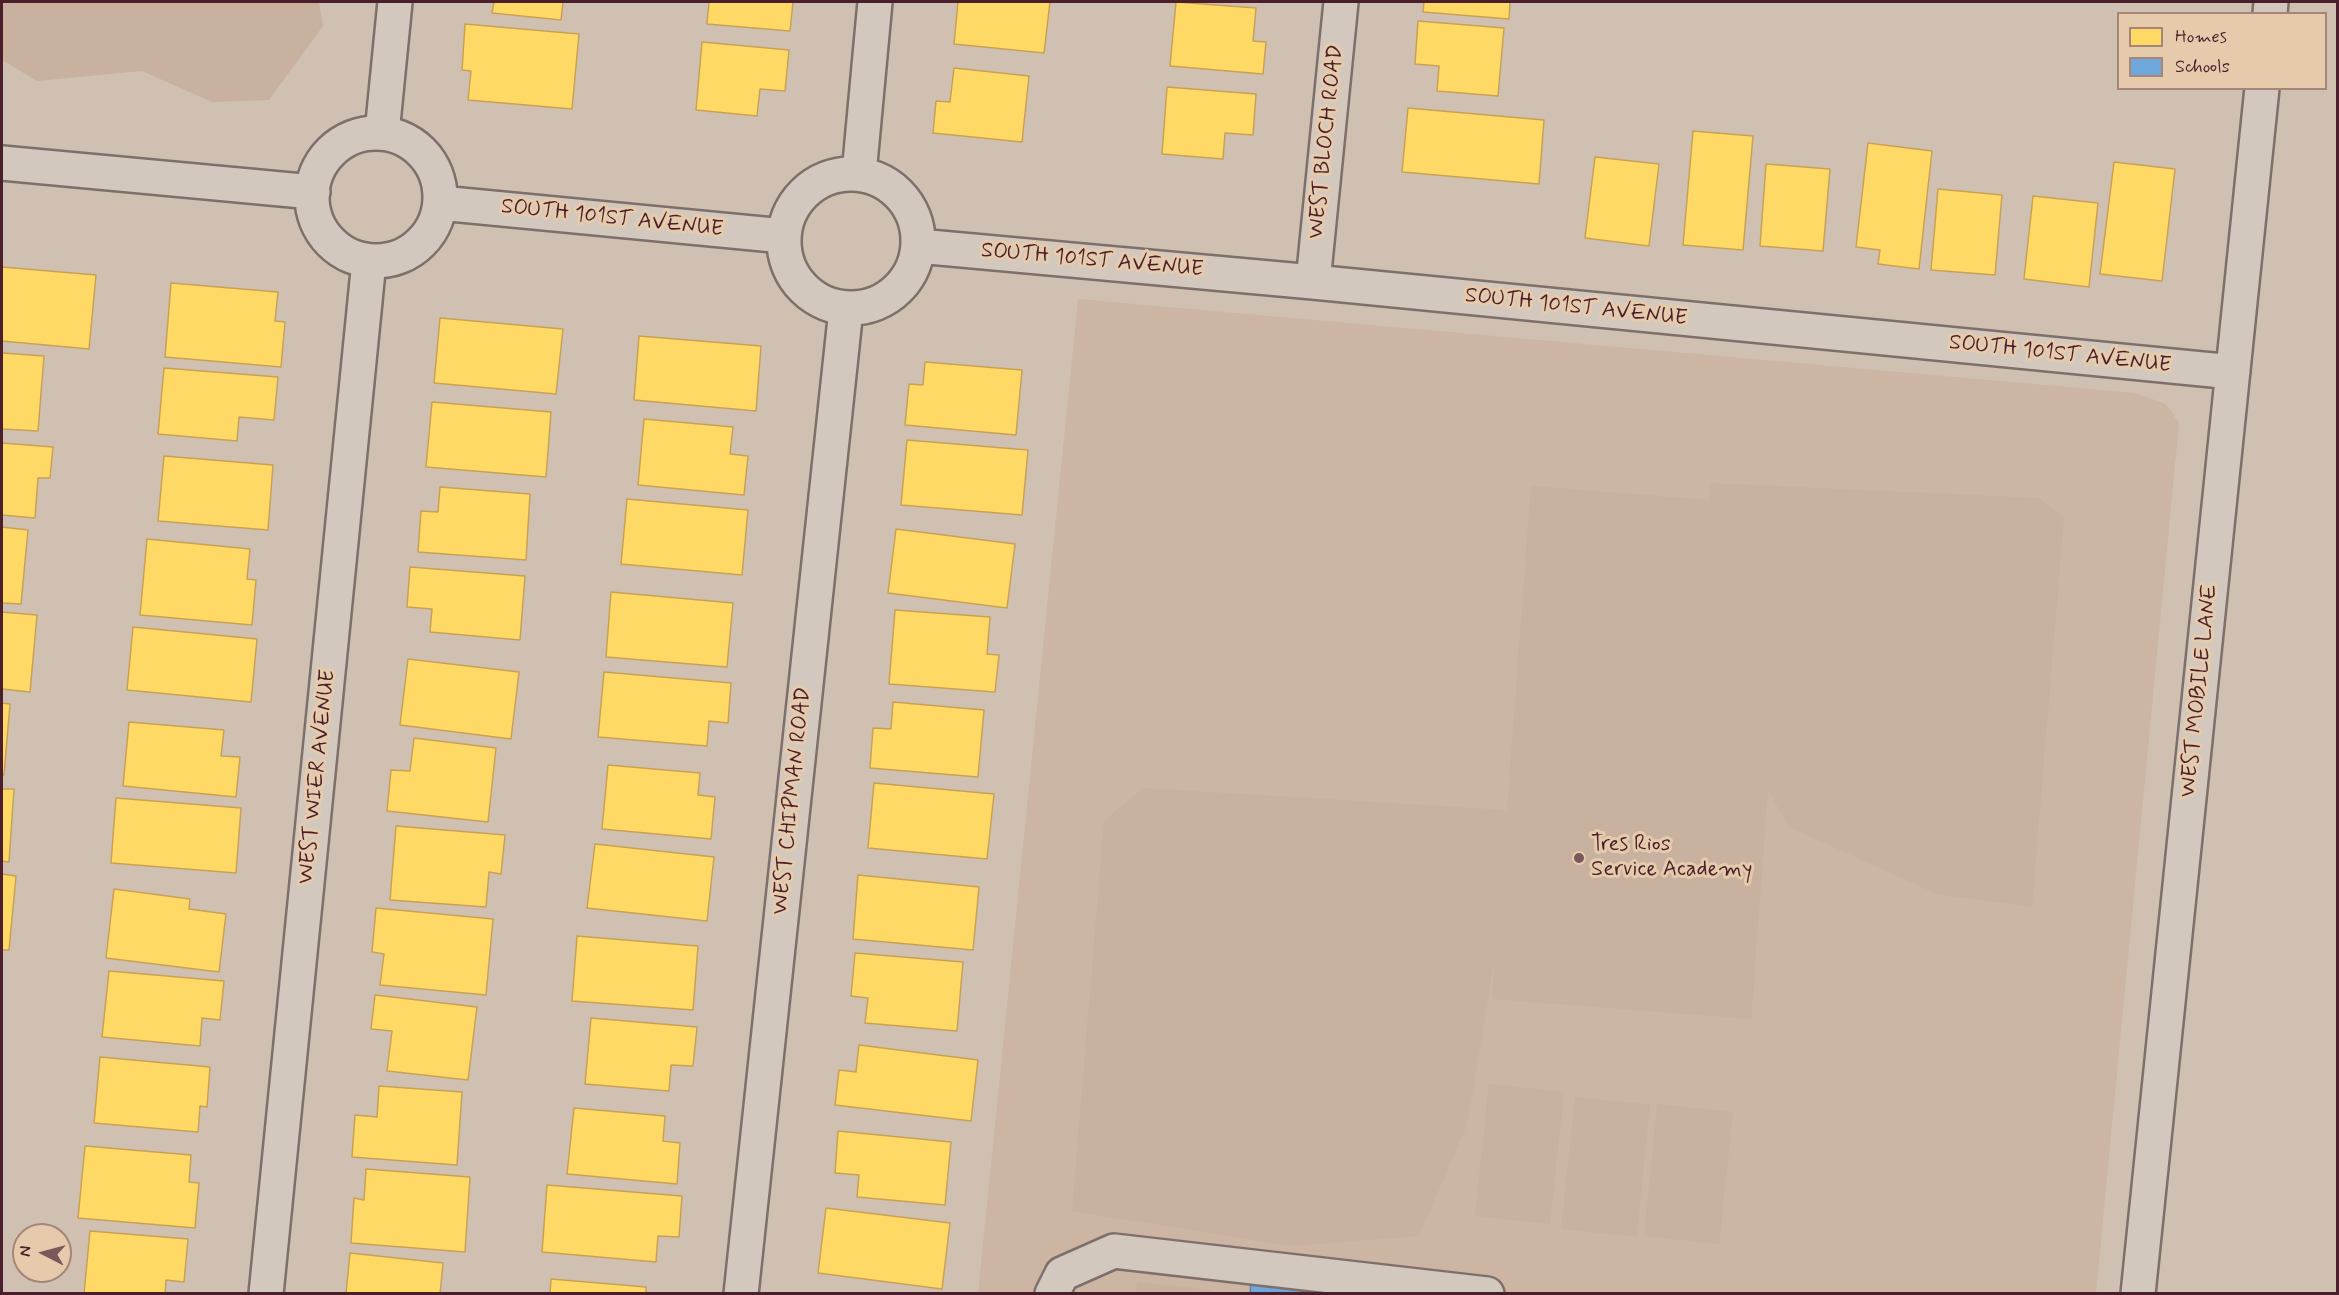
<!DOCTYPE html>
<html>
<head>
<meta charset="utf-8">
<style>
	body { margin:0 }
	#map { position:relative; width:2339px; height:1295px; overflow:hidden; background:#cfc0b1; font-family:Mynerve,sans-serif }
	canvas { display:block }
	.frame { position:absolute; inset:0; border:3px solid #4a1f2b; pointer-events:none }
	.legend { position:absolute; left:2117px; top:12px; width:210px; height:78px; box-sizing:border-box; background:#e5caac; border:2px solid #a78678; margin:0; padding:8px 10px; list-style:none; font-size:18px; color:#4a1f2b }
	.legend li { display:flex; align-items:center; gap:12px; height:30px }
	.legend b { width:30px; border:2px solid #a78678 }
	.north { position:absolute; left:12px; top:1223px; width:60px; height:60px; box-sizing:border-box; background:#e5caac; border:2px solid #a78678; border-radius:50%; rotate:276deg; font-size:16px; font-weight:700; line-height:24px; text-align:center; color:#4a1f2b }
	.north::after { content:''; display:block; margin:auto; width:21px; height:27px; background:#79575a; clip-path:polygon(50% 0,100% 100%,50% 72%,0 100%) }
</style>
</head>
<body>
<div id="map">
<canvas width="2339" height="1295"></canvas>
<div class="frame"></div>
<ul class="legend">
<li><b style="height:16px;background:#ffd966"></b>Homes</li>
<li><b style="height:16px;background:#6fa8dc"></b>Schools</li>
</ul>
<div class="north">N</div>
</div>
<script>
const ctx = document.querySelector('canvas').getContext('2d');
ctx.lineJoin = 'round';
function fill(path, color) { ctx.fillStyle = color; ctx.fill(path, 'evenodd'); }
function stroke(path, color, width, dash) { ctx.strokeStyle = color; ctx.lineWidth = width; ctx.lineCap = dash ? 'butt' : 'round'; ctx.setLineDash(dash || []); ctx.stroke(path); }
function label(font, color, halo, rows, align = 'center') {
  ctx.font = font + ' Mynerve,sans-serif'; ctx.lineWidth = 6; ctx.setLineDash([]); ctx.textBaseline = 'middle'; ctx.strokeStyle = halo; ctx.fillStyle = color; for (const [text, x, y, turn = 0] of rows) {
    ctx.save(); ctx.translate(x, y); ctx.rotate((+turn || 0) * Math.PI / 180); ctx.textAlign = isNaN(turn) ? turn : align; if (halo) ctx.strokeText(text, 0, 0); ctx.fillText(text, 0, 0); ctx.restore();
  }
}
fill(new Path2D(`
	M1078 299 2135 393 2166 404 2179 423 2096 1293 978 1294Z`), '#ccb5a2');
fill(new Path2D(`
	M2 2H319L323 26 269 100 212 102 142 71 37 81 2 60Z
	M1709 483 2039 498 2064 517 2032 907 1937 894 1789 827 1768 790 1751 1019 1492 999 1495 957 1467 1125 1419 1236 1292 1246 1072 1211 1104 821 1143 788 1507 810 1531 486 1709 500Z
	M1489 1084 1564 1092 1550 1224 1475 1216Z
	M1575 1097 1650 1105 1637 1237 1561 1229Z
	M1657 1104 1733 1112 1719 1244 1644 1236Z
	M1137 1282 1212 1290V1293H1136Z`), '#c8b19f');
const homes = new Path2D(`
	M494 2H563L561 20 492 13Z
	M709 2H793L790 31 707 24Z
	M958 2H1050L1044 53 954 44Z
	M1176 2 1256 8 1253 41 1266 42 1263 74 1170 66Z
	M1424 2H1510L1509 19 1423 12Z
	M1418 21 1504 28 1498 96 1437 91 1439 66 1415 64Z
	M465 24 579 34 572 109 468 100 471 71 462 70Z
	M702 42 789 50 785 91 760 89 757 116 696 110Z
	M954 68 1029 76 1022 142 933 133 936 101 950 102Z
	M1167 87 1256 94 1253 135 1225 133 1223 159 1162 154Z
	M1408 108 1544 120 1539 184 1402 172Z
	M1693 131 1753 136 1743 250 1683 245Z
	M1868 143 1932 151 1919 269 1878 264 1880 250 1856 247Z
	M1595 157 1659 164 1649 246 1585 238Z
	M2114 162 2175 169 2162 281 2100 274Z
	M1766 164 1830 169 1823 251 1760 246Z
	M1938 189 2002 195 1995 275 1931 270Z
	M2033 196 2098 203 2089 287 2024 279Z
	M2 267 96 275 89 349 2 341Z
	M171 283 278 292 275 321 285 322 281 367 165 357Z
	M440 318 563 329 556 394 434 383Z
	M639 336 761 346 756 411 634 400Z
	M2 353 44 356 38 431 2 429Z
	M925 362 1022 370 1016 435 905 425 909 384 923 385Z
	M164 368 278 377 274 420 239 417 237 441 158 434Z
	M432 402 551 412 546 477 426 467Z
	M644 419 733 427 730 454 748 456 744 495 638 485Z
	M907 440 1028 450 1022 515 901 505Z
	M2 443 53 447 50 478H38L35 518 2 515Z
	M164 456 273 465 268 530 158 521Z
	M440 487 530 494 526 560 418 552 421 511 438 512Z
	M627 499 748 510 742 575 621 564Z
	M2 527 28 530 21 604 2 603Z
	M896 529 1015 544 1007 608 888 593Z
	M147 539 250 549 247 579 256 580 252 625 140 615Z
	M410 567 525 576 520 640 430 632 432 609 407 607Z
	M611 592 733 603 727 667 606 657Z
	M895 610 990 617 987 654 999 655 995 692 889 684Z
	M2 612 37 615 30 692 2 689Z
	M133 627 257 639 251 702 127 690Z
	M408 659 519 672 511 739 400 725Z
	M604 672 731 683 728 723 709 721 707 746 598 737Z
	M893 702 984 710 978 777 870 768 873 728 891 729Z
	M2 703 10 704 4 775 2 774Z
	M129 722 224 730 221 756 240 757 236 797 123 786Z
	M414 738 496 748 488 822 387 811 391 770 410 771Z
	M608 765 700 773 698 795 715 797 711 839 602 829Z
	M874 783 994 794 987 859 868 848Z
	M2 789H14L9 862 2 861Z
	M116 798 241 808 236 873 111 863Z
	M396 826 505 835 501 874 489 872 486 907 390 900Z
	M595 844 714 857 707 921 587 908Z
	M2 874 16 876 9 950H2Z
	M858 875 979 887 973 950 853 939Z
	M114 889 190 899 189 909 226 914 219 972 106 958Z
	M376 908 493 919 486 995 380 985 384 954 372 952Z
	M577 936 698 946 693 1010 572 1001Z
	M855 953 963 962 957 1031 865 1023 868 998 851 996Z
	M109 971 224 981 220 1020 202 1018 200 1046 102 1037Z
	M375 995 477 1007 468 1080 387 1071 392 1031 371 1029Z
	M591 1018 697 1027 693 1066 671 1065 669 1091 585 1084Z
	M859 1045 978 1060 971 1121 835 1105 839 1070 856 1072Z
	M100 1057 210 1067 207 1107 200 1106 198 1132 94 1123Z
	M379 1086 462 1092 457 1165 352 1157 355 1115 377 1117Z
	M574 1108 665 1116 663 1141 680 1143 677 1184 567 1174Z
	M838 1131 951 1142 945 1205 857 1197 859 1175 835 1173Z
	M85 1146 191 1155 189 1182 199 1183 195 1228 78 1218Z
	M366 1169 470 1177 465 1252 351 1243 354 1198 364 1200Z
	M547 1185 682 1196 679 1237 658 1236 656 1262 542 1252Z
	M826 1208 950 1223 942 1289 818 1273Z
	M90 1231 188 1239 184 1282 166 1280 165 1294H84Z
	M350 1253 443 1263 440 1294H346Z
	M551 1279 646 1287V1294H550Z`);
fill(homes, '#ffd966');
stroke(homes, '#c9a154', 1.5);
const schools = new Path2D(`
	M1251 1281 1329 1288V1294H1250Z`);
fill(schools, '#6fa8dc');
stroke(schools, '#647fa7', 1.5);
const minor = new Path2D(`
	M2270 14 2271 2
	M382 133 395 2
	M312 197a64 64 0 1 1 128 0a64 64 0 1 1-128 0Z
	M2 163 313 192
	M784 241a67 67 0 1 1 134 0a67 67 0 1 1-134 0Z
	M859 174 875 2
	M440 203 784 236
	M918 246 1313 282 2233 372
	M1313 282 1341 2
	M266 1294 369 261
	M741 1294 846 309
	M1052 1294 1062 1274 1114 1251 1487 1294
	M2138 1294 2262 88`);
stroke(minor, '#7e6f6b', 38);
stroke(minor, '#d2c8bd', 33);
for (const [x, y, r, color] of [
	[1579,858,6,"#79575a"]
]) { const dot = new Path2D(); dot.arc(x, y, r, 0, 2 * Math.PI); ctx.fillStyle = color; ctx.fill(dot); stroke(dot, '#e5caac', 2); }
label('22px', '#4a1f2b', '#e5caac', [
	["WEST BLOCH ROAD",1327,142,-84],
	["SOUTH 101ST AVENUE",612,219,6],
	["SOUTH 101ST AVENUE",1092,261,5],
	["SOUTH 101ST AVENUE",1576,308,6],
	["SOUTH 101ST AVENUE",2060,355,6],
	["WEST MOBILE LANE",2200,691,-84],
	["WEST WIER AVENUE",318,777,-84],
	["WEST CHIPMAN ROAD",793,801,-84]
]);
label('22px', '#4a1f2b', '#e5caac', [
	["Tres Rios",1591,845],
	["Service Academy",1591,870]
], 'left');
</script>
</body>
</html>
